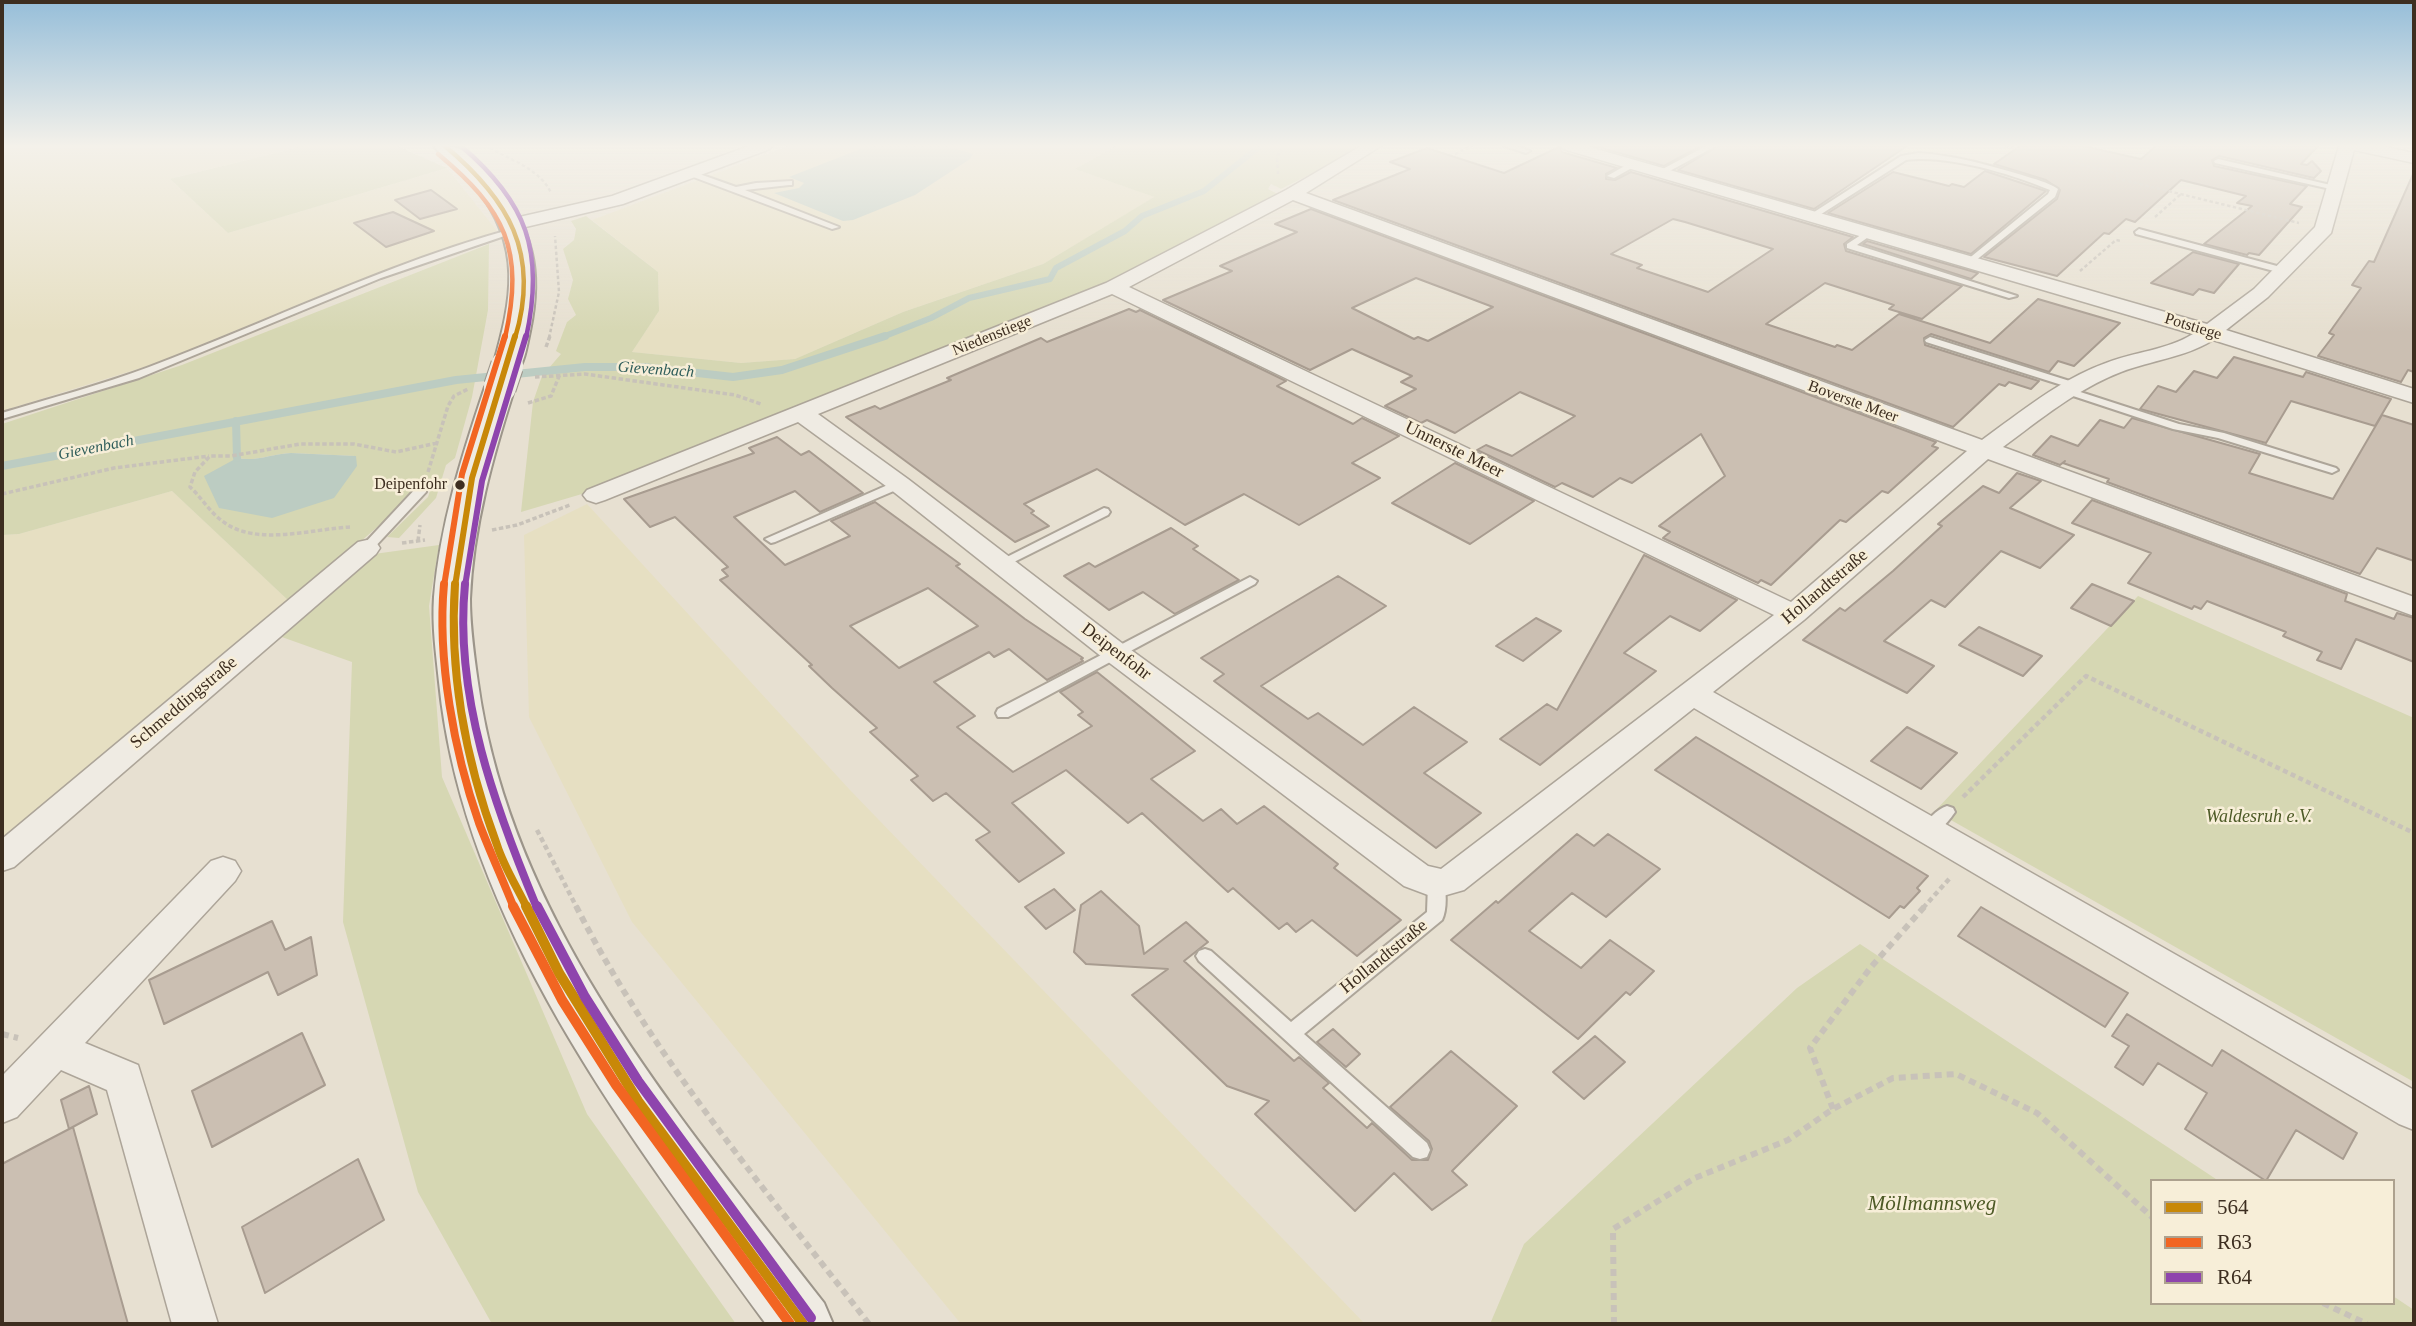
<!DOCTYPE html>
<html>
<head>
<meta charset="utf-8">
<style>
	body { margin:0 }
	#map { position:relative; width:2416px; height:1326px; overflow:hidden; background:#e7e0d1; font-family:Georgia,serif }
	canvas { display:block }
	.frame { position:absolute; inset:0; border:4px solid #3d2e20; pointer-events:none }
	.legend { position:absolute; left:2150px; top:1179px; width:245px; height:126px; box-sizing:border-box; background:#f7eed8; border:2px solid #ada18e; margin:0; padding:9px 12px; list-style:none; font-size:21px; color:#3d2e20 }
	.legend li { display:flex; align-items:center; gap:14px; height:35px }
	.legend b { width:35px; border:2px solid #ada18e }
</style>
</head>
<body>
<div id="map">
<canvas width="2416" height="1326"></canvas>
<div class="frame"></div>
<ul class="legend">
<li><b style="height:9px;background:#c88808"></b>564</li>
<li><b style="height:9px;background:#f26522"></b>R63</li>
<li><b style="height:9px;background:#8e44ad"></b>R64</li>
</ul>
</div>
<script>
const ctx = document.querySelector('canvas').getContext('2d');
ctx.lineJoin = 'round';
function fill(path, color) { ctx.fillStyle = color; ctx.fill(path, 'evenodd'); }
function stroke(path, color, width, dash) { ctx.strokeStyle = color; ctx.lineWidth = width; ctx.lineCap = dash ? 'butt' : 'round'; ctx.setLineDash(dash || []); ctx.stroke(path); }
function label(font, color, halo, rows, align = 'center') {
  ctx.font = font + ' Georgia,serif'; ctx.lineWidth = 5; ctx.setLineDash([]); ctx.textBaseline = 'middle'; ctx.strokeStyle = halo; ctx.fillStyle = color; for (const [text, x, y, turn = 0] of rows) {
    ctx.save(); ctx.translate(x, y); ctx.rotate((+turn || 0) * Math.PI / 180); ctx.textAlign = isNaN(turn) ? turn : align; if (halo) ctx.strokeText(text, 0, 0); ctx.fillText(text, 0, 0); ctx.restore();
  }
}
fill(new Path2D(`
	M2 146H303L170 179 228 233 447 168 497 231 310 300 157 363 2 411Z
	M788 146H1116L1076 169 1155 197 1043 264 903 312 795 359 741 363 632 352 659 311 658 272 592 220Z
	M172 491 291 603 2 844V535L19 534Z
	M587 504 850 790 1365 1324H961L632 922 529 717 524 535Z`), '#e6dfc2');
fill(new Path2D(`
	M303 146H397L447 168 228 233 170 179Z
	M1116 146H1367L1281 189 1271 184 1268 189 1278 194 1183 246 1079 296 592 491 521 512 533 402 542 376 561 354 556 351 567 322 576 315 568 299 573 280 563 249 574 240 576 229 571 221 586 216 658 272 659 311 632 352 741 363 795 359 903 312 1043 264 1154 197 1075 169Z
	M489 244 488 310 472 397 455 458 446 465 436 498 399 538 387 537 428 497 435 476 291 603 172 491 19 534 2 535V424L182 365ZM291 453 355 456 356 457 263 470 237 458C255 462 272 454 291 453Z
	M439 545 429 606 442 777 587 1114 736 1324H492L418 1192 343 922 352 662 279 636 374 554Z
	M2138 596 2414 718V1082L1935 811Z
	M1860 944 2219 1181H2152V1303H2393V1296L2414 1310V1324H1490L1524 1244 1797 988Z`), '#d6d7b3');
fill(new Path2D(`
	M868 146H947L973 154 970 159 915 195 853 220 843 221 774 193 799 188 804 183 789 177Z
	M291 453 356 456 357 466 334 498 272 518 219 508 204 476 237 458C255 462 272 454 291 453Z`), '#bcccc2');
stroke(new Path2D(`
	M880 338 931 318 969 298 1050 279 1056 268 1125 231 1142 216 1204 191 1260 146`), '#bcccc2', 6);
stroke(new Path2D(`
	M236 421 237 458
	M2 466 456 380 585 367H644L733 377 782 370 885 336`), '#bcccc2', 8);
const building = new Path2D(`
	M1595 146H1701L1664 166Z
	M1718 146H1907L1814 209 1678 170Z
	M2020 146H2083L2141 159 2156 146H2318L2301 164 2307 165 2312 161 2321 171 2314 178 2219 156 2212 160 2214 166 2307 186 2290 204 2302 207 2259 255 2249 253 2247 255 2204 244 2252 206 2237 203 2246 196 2181 180 2135 222 2126 219 2109 234 2104 233 2057 276 1984 257 2057 199 2060 190 2046 180 1994 164Z
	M1559 147 1562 152 1617 168 1606 174V179L1615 180 1631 172 1853 237 1844 244 1846 251 1962 286 1922 319 1889 309 1894 305 1825 283 1766 324 1835 347 1837 345 1852 350 1899 314 1990 343 2038 299 2120 323 2074 366 2058 361 2049 372 1931 334 1924 338 1925 345 2039 381 2031 389 2009 382 2005 386 1999 384 1953 427 1333 200 1410 169 1390 162 1427 148 1504 173ZM1673 219 1685 222 1773 249 1708 292 1637 268 1642 265 1611 254Z
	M1985 171 2046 191 1971 254 1828 213 1893 172 1949 186 1952 184 1964 187Z
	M2414 172V372L2408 370 2401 382 2318 356 2334 335 2329 333 2361 288 2352 285 2369 261 2374 262Z
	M431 190 457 209 420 219 395 200Z
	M1311 209 1936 442 1932 446 1938 448 1888 493 1882 491 1846 522 1840 520 1771 585 1761 580 1758 583 1663 538 1670 532 1659 526 1725 476 1701 434 1632 483 1620 478 1593 497 1562 483 1555 487 1477 450 1486 445 1512 456 1575 416 1520 392 1455 433 1427 420 1421 423 1385 406 1416 389 1401 382 1412 376 1352 349 1310 370 1163 300 1232 271 1220 266 1297 232 1275 224ZM1416 278 1493 307 1428 341 1418 337 1414 339 1352 308Z
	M393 212 434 231 386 247 354 223Z
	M1867 241 1978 273 1971 279 1863 244Z
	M2193 252 2239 264 2214 293 2199 289 2193 295 2151 283Z
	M1129 309 1136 312 1140 310 1286 381 1277 386 1353 424 1362 418 1399 436 1352 463 1380 478 1299 525 1244 494 1185 525 1097 469 1024 504 1034 511 1031 513 1049 526 1015 542 846 417 875 406 880 409 951 380 947 378 1041 338 1047 342Z
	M2234 357 2303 377 2306 372 2391 399 2375 426 2291 401 2266 443 2140 409 2158 386 2176 392 2194 371 2217 378Z
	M2382 415 2414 425V561L2377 548 2360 574 2107 482 2109 479 2063 463 2065 461 2060 465 2033 455 2051 436 2078 446 2100 420 2124 428 2132 418 2260 454 2249 473 2333 499Z
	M777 437 801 455 809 451 863 493 820 512 795 491 734 517 785 565 850 536 831 521 875 502 960 564 956 566 1025 619 1083 658 1081 659 1083 661 1047 680 1009 649 994 657 989 652 934 682 975 716 957 727 1013 772 1092 726 1078 715 1083 712 1060 692 1097 672 1195 751 1151 779 1203 821 1221 809 1237 824 1264 806 1338 864 1334 868 1401 920 1357 956 1312 920 1296 932 1287 923 1279 929 1233 888 1228 892 1142 813 1128 823 1066 770 1012 803 1064 853 1019 882 976 840 990 832 946 793 933 801 911 780 918 776 870 732 877 728 832 688 809 666 812 665 720 580 728 576 722 570 728 567 675 517 650 527 624 499 754 453 749 448ZM928 588 978 626 899 668 850 626Z
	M1455 463 1534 501 1470 544 1392 503Z
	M2017 473 2041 481 2010 508 2074 535 2040 568 2001 551 1945 607 1931 600 1884 641 1934 666 1907 693 1803 640 1840 608 1845 611 1893 571 1942 526 1938 524 1983 486 1999 493Z
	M2092 500 2347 594 2345 601 2394 619 2397 613 2414 618V662L2356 639 2341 669 2317 660 2322 652 2283 636 2286 632 2207 601 2201 609 2194 606 2192 609 2128 583 2151 553 2072 523Z
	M1171 528 1198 546 1193 549 1239 580 1175 614 1143 592 1109 610 1064 576 1089 563 1095 567Z
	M1644 555 1737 600 1700 631 1670 616 1624 653 1656 671 1540 765 1500 739 1547 704 1557 710Z
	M1338 576 1386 606 1261 686 1308 719 1318 713 1363 745 1414 707 1467 742 1424 773 1481 813 1436 848 1214 681 1224 674 1201 658Z
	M2092 584 2134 601 2111 626 2071 608Z
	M1536 618 1561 631 1523 661 1496 646Z
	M1979 627 2042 656 2023 676 1959 645Z
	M1907 727 1957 753 1921 789 1871 761Z
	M1696 737 1928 876 1917 888 1920 891 1904 908 1900 906 1889 918 1655 770Z
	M1577 834 1594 846 1608 834 1660 869 1606 917 1572 893 1529 931 1581 968 1610 940 1654 971 1630 995 1626 992 1578 1039 1451 940 1496 901 1498 903Z
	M1054 889 1075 910 1046 929 1025 907Z
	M1101 891 1139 926 1144 954 1186 922 1208 942 1184 961 1294 1061 1299 1057 1329 1083 1323 1088 1367 1128 1372 1123 1412 1160H1428L1432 1149 1429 1141 1390 1107 1451 1051 1517 1106 1452 1171 1467 1185 1432 1210 1394 1173 1355 1211 1255 1114 1269 1101 1227 1086 1132 995 1168 969 1086 964 1074 952 1081 905Z
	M1981 907 2128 993 2105 1027 1958 936Z
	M272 921 285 950 311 937 317 975 278 995 268 972 164 1024 149 980Z
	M2127 1014 2212 1066 2222 1050 2357 1133 2343 1159 2296 1130 2266 1181 2185 1129 2207 1093 2158 1063 2143 1085 2115 1067 2129 1046 2112 1036Z
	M1333 1029 1360 1054 1346 1067 1317 1042Z
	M302 1033 325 1085 212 1147 192 1091Z
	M1595 1036 1625 1062 1584 1099 1553 1072Z
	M89 1086 97 1114 69 1129 61 1100Z
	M73 1127 128 1324H2V1164Z
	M358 1159 384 1220 265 1293 242 1227Z`);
fill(building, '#cbbfb2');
stroke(building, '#a89c90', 2);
const lane = new Path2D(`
	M1504 146H1516L1530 151 1526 153Z
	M1706 146H1716L1664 174 1657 172Z
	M1918 153C1954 155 1988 165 2022 175 2034 179 2048 182 2058 189L2055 197 1970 265 1965 262 1967 260 2048 194 2050 190C2012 174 1946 154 1906 160L1815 218 1808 216 1901 156Z
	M2218 159 2335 186 2339 188 2335 190 2215 163 2214 161Z
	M1630 163 1637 165 1614 178 1607 176Z
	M691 171 736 187 756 183 792 181V185H789L745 190 839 227 832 229 688 175 687 173Z
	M512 229 519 231 381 278 139 378 2 419V413C51 398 101 385 149 367 271 321 386 264 512 229Z
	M2139 229 2288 269 2290 271 2285 274 2136 234 2135 232Z
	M1867 231 1874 233 1857 245 2017 296 2009 298 1847 248V244Z
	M1930 337 2076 383 2077 385 2076 387H2068L1926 342 1925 340Z
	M2065 387 2179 424 2224 433 2336 468 2338 470 2332 473 2218 438 2173 429 2061 392V388Z
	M899 480 903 481V487L775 542 771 543 765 539Z
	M422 485 426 486V492L371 551H363L361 548 363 545 418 486Z
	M1104 508 1108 509 1110 512 1108 515 1006 566 1001 567 995 563Z
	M1250 577 1257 581 1255 584 1008 717H998L996 713 998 709Z
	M1947 806 1953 808 1955 812C1948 822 1936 838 1923 834L1921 830C1926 821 1937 809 1947 806Z
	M1436 877 1442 879C1447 889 1447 910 1442 920L1304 1034 1427 1143 1430 1150 1427 1157 1420 1159 1413 1157 1199 961 1196 956 1199 951 1205 949 1211 951 1291 1022 1427 912 1428 884 1430 879Z`);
const street = new Path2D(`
	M749 146H772L770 149 623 204 513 230 504 224 506 220 612 196Z
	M1361 146H1381L1306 193 1982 440C2022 411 2059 380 2106 363 2134 352 2167 350 2193 334L1563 149 1561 146H1586L2207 324 2254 289 2315 227 2339 146H2381L2414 153V163L2354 150 2331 233 2268 297 2226 330 2414 389V403L2213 340C2184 358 2152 360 2121 372 2077 389 2041 419 2003 447L2414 597V616L1988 459 1804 620 1713 692 2414 1090V1130L2399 1124 1694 708 1464 890 1436 898 1404 886 1107 661 890 489 798 422 605 500 596 503 587 500 583 495 587 490 1106 283 1286 190ZM1293 200 1967 451 1791 602 1129 287ZM1112 294 1774 615 1441 869 1428 866 1127 647 908 479 818 414Z
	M367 540 376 542 380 548 376 554 14 867 2 871V839L358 542Z
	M223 857 235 861 241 871 235 881 85 1043 138 1065 218 1324H172L107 1090 61 1070 17 1117 2 1123V1076L211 861Z`);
const secondary = new Path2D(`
	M434 146C467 145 475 156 495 182 533 231 543 269 530 331 527 345 525 361 517 372L507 375 497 372 493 366C512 299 523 247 476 188 464 172 445 161 434 146Z
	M500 378 510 381 515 387C493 456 473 526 470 599 470 627 474 655 478 683 511 924 680 1117 824 1303L833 1324H766C628 1134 463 923 439 682 436 653 432 626 434 597 440 525 462 455 485 387L490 381Z`);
stroke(lane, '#ada599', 4);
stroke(street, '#ada599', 3);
stroke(secondary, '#9c958a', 4);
stroke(new Path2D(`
	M2005 146 2120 174 2115 178 2299 223
	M490 148C511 160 541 170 551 193
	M1455 154 1472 146
	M1278 174 1277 157 1283 146
	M1577 190 1594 183
	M2155 217 2181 194
	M2080 271 2116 240 2122 241
	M549 338 559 292 555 236`), '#c8c2b9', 2.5, [3.5, 2.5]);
stroke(new Path2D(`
	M546 347 550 336
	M535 377 585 374 735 395 761 404
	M528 403 551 396 560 374
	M428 472 448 406 454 396 468 389
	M2 494 114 468 209 456
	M350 527C312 529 258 546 225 523 211 514 202 498 190 487L195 472 210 456H231L300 444H354L396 452 437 443
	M492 530 517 525 570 505
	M418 541 420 525
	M402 543 425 540`), '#c8c2b9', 3.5, [4.5, 2.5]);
stroke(new Path2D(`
	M1963 797 2086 676 2414 833
	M537 830 577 908
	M1923 908 1950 878`), '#c8c2b9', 4.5, [5, 3.5]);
stroke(new Path2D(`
	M576 906C653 1058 766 1190 869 1324
	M2 1034 18 1038
	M1833 1109 1810 1048 1871 967 1925 906
	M2323 1303 2367 1324
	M1614 1324 1613 1229 1695 1178 1788 1140 1833 1109 1893 1078 1956 1074 2037 1113 2152 1217`), '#c8c2b9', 6, [7, 5]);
fill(lane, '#efebe3');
fill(street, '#efebe3');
fill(secondary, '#efebe3');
const secondaryBridge = new Path2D(`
	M500 387 507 366`);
stroke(secondaryBridge, '#9c958a', 34, []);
stroke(secondaryBridge, '#efebe3', 32);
stroke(new Path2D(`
	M445 146C508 199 541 253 515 338`), '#c88808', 4.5);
stroke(new Path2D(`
	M455 586 472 478 515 336`), '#c88808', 6);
stroke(new Path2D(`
	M455 584C449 672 466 762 497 845 504 867 517 887 527 908`), '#c88808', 8);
stroke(new Path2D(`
	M526 906 559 973 638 1101 803 1324`), '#c88808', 10);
stroke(new Path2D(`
	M438 154C505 210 525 249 505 338`), '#f26522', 4.5);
stroke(new Path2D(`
	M444 586 462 474 505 336`), '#f26522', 6);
stroke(new Path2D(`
	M444 584C437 659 454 752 479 823 490 852 503 880 514 908`), '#f26522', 8);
stroke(new Path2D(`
	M513 906 562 1000 616 1085 790 1324`), '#f26522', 10);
stroke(new Path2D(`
	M461 146C527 202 545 252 526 338`), '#8e44ad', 4.5);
stroke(new Path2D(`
	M465 586 482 481 526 336`), '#8e44ad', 6);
stroke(new Path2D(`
	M465 584C454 696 495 807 537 908`), '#8e44ad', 8);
stroke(new Path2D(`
	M537 906 585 997 638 1081 811 1318`), '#8e44ad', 10);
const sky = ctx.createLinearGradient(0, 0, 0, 332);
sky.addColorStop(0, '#96bed9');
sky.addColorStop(0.44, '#f4f1ea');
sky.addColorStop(1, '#f4f1ea00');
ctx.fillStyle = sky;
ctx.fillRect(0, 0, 2416, 332);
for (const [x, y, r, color] of [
	[460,485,6,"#3d2e20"]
]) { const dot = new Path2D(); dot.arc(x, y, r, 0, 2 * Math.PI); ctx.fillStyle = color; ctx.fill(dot); stroke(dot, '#f7eed8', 2.5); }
label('16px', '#3d2e20', '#f7eed8', [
	["Potstiege",2193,327,17],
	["Niedenstiege",992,336,-22],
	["Boverste Meer",1853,402,20]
]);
label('italic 16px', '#2f5d5a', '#f7eed8', [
	["Gievenbach",656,370,4],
	["Gievenbach",96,448,-11]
]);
label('16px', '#3d2e20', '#f7eed8', [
	["Deipenfohr",447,485]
], 'right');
label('18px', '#3d2e20', '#f7eed8', [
	["Unnerste Meer",1454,450,26],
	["Hollandtstraße",1825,587,-40],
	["Deipenfohr",1116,652,37],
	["Schmeddingstraße",184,703,-40],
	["Hollandtstraße",1384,957,-39]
]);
label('italic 18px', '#4d5a26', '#f7eed8', [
	["Waldesruh e.V.",2259,817]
]);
label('italic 21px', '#4d5a26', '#f7eed8', [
	["Möllmannsweg",1932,1204]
]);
</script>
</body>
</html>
